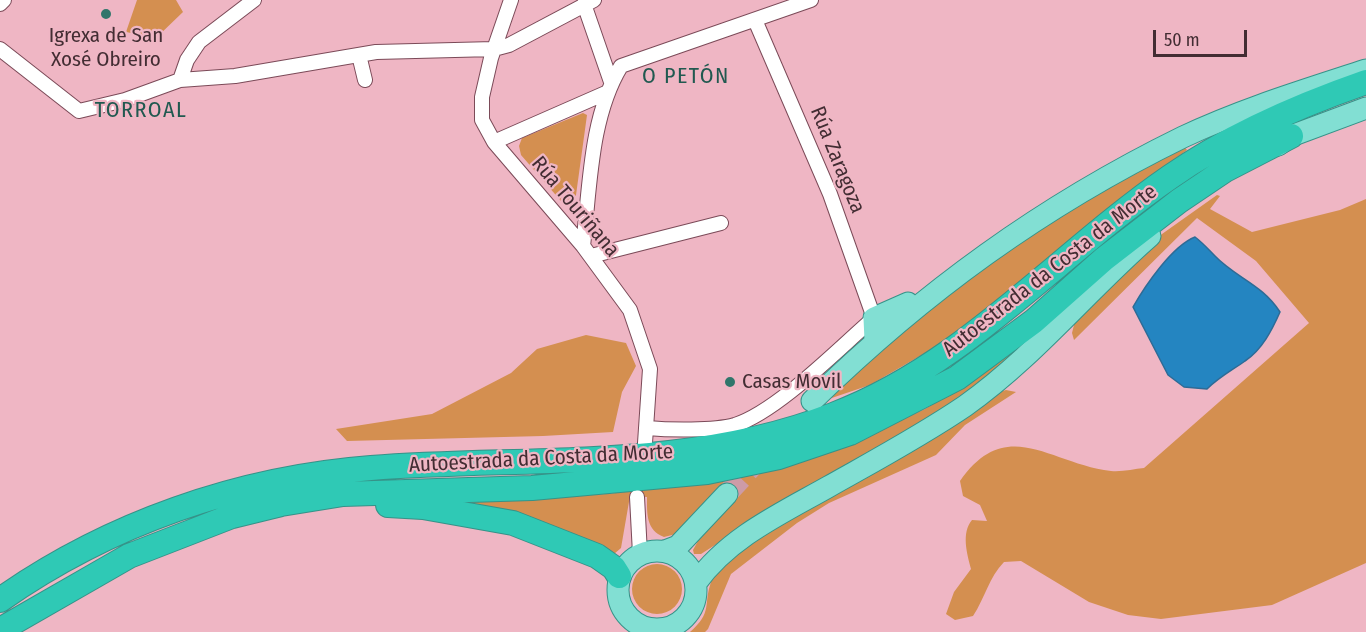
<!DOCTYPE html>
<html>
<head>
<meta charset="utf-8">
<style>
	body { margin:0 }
	#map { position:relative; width:1366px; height:632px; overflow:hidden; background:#efb6c4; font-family:"Fira Sans Condensed",sans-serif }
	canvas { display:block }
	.scale { position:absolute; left:1153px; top:30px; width:94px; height:27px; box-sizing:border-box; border:3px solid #432d33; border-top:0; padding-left:8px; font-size:18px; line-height:21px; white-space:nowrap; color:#432d33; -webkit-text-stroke:4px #efb6c4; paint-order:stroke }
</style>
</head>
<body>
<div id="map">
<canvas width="1366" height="632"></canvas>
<div class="scale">50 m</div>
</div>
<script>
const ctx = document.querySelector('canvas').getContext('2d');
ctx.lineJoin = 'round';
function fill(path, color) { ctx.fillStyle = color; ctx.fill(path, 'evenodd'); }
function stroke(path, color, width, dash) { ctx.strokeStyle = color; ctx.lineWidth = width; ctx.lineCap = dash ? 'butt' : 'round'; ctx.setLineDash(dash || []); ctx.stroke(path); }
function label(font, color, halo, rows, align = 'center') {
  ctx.font = font + ' "Fira Sans Condensed",sans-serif'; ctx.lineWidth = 4.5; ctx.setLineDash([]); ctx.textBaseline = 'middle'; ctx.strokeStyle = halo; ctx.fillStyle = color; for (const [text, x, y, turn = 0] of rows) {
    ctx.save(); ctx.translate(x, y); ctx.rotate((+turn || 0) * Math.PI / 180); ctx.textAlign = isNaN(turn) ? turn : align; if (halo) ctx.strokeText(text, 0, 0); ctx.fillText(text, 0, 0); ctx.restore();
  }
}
fill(new Path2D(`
	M137 0H176L183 12 156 38 126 32Z
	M583 113 587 115 576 195 571 201H561L521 155 519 146 522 138Z
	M1183 145 1187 150 1106 210 988 309 944 342 870 385 814 404 1003 248Z
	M1217 195 1220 196 1210 209 1252 232 1340 210 1366 199V563L1272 605 1161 619 1128 615 1089 602 1021 561 1004 562C989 577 985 598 973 616L955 620 946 614 954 592 971 569C967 554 961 533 972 520L987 521 980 505 963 496 960 481C1007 414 1050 464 1111 471 1122 472 1134 469 1144 468L1309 323 1256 261 1197 218 1074 340 1072 333 1076 317 1116 275 1162 234Z
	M1035 333 969 396 740 529 701 554H694L693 550 703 532 680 533 664 537C646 530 647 514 647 497L630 496 621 548 614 554 449 501 606 494 715 482 851 444 925 409 972 381Z
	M586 335 626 343 636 366 622 392 613 432 543 436 347 441 336 429 432 414 511 373 537 349Z
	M1006 390 1016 392 965 425 936 455 829 503 797 523 731 574 708 629 705 632H690C713 612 703 605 711 582 716 567 734 556 746 545L993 394Z
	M632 589a25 25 0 1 1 50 0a25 25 0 1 1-50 0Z`), '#d48f50');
const water = new Path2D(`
	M1195 237C1203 243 1208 249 1215 256 1236 278 1262 284 1280 312 1272 330 1262 350 1245 361 1231 371 1219 377 1207 389L1184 387 1168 375 1133 307C1145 286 1172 246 1195 237Z`);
fill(water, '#2485c1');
stroke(water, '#2d6b96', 1.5);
stroke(new Path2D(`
	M727 494 761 457`), '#cd9ba7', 21, [21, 10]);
const street = new Path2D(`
	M511 0 491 58 482 97V120L494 142 583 246 630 310 650 369 645 443
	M0 4 4 0
	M584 4 611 82
	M0 49 79 111 125 100 180 80 235 76 376 52 494 49 509 45 594 0
	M359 55 365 80
	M180 80 187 60 199 42 254 0
	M494 142 608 92
	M583 246C590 187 590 117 621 66L811 0
	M591 256 721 223
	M647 428C669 430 714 431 735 425 778 411 838 349 874 318L830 194 755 20
	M637 497 640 554`);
const primary = new Path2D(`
	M1278 145 1291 136 1366 108
	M875 340 874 318 908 303
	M812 401C924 292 1042 206 1183 137 1242 109 1305 90 1366 70
	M618 590a39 39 0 1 1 78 0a39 39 0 1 1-78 0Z
	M665 551 678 546 727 494
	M696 583C728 538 780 514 828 487 874 461 921 436 965 406 1033 358 1087 291 1150 236`);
const highway = new Path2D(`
	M388 505 423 507 513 523 597 556 614 568 619 576
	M0 600C108 524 239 478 371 468 526 456 686 472 833 415 965 365 1057 255 1170 177 1230 135 1297 106 1366 82
	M0 630 129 556 232 516 281 504 343 494 532 488 707 472 779 457 850 433 957 378 1034 321 1104 259 1179 201 1225 170 1291 136`);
stroke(street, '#7b4a58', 16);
stroke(primary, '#369288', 23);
stroke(highway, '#369288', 26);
stroke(street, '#fff', 14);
stroke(primary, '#82dfd3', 21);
stroke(highway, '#2fc9b5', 24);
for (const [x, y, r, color] of [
	[106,14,6,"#30766b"],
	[730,382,6,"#30766b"]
]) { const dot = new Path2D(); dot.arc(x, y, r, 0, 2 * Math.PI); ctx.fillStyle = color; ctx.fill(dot); stroke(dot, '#efb6c4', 2); }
label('21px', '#432d33', '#efb6c4', [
	["Igrexa de San",106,36],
	["Xosé Obreiro",106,60],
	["Casas Movil",742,382,"left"]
]);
label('21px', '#432d33', '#efb6c4', [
	["Rúa Zaragoza",837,160,68],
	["Rúa Touriñana",575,207,50],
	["Autoestrada da Costa da Morte",1050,271,-38],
	["Autoestrada da Costa da Morte",541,459,-3]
]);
ctx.letterSpacing = '1.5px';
label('22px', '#215950', '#efb6c4', [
	["O PETÓN",686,77],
	["TORROAL",141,111]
]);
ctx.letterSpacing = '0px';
</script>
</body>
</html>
